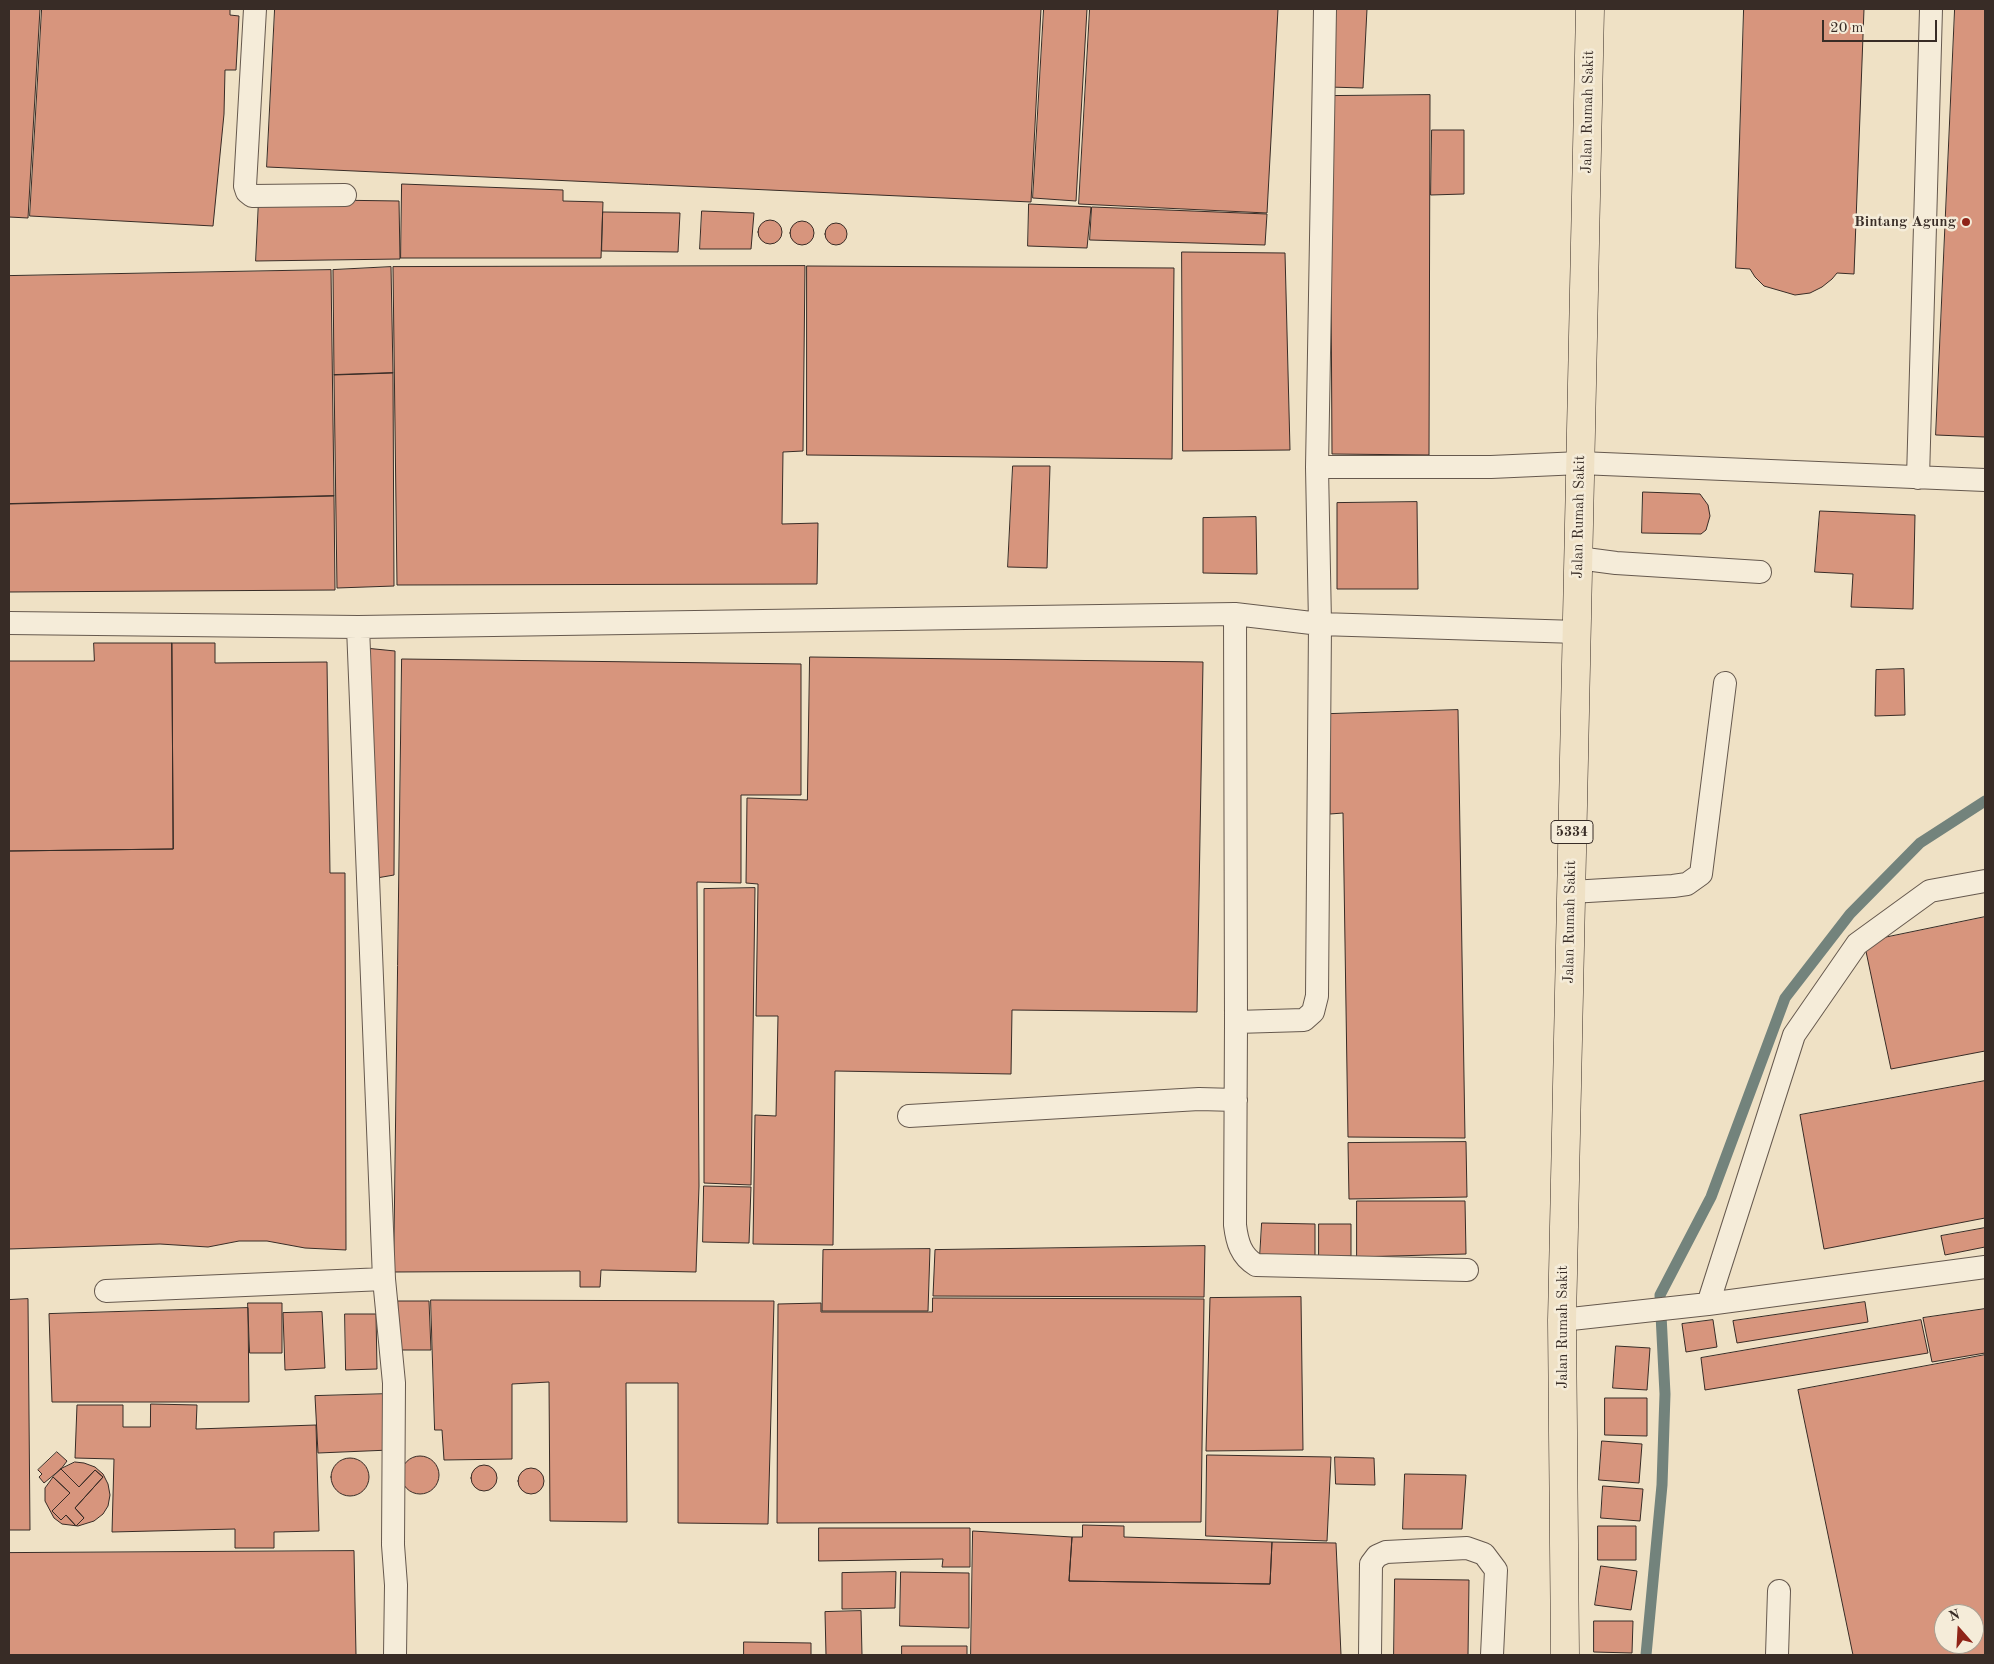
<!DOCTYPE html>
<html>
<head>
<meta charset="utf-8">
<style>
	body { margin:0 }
	#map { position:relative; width:1994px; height:1664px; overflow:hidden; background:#efe1c5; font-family:"Old Standard TT",serif }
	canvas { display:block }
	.frame { position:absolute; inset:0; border:10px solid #382c26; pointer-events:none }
	.north { position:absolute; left:1934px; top:1604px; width:50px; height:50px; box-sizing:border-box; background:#f5ecd9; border:1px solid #a99f91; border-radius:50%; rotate:341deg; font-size:14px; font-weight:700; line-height:20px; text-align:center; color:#382c26 }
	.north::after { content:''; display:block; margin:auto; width:18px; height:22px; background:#8f2418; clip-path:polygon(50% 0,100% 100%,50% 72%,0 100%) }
	.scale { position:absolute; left:1822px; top:20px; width:115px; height:22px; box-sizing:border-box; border:2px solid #382c26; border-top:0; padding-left:6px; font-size:15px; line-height:18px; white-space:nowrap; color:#382c26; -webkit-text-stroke:4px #f5ecd9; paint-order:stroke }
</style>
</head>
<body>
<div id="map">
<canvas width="1994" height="1664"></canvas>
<div class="frame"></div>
<div class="north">N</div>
<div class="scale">20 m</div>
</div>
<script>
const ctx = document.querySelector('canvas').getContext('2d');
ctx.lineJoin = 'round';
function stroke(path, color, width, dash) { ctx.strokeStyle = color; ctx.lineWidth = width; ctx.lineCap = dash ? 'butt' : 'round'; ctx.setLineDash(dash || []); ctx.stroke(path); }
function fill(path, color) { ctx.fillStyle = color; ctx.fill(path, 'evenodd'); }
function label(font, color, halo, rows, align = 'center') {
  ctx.font = font + ' "Old Standard TT",serif'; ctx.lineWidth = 5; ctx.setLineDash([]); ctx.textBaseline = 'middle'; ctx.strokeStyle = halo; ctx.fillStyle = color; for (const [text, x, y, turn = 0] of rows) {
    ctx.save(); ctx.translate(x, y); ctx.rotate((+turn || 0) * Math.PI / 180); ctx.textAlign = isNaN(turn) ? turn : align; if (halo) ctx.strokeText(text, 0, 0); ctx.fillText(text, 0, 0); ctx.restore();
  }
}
stroke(new Path2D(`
	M1646 1655 1662 1485 1665 1394 1660 1295 1711 1197 1785 998 1850 914 1920 843 1985 801`), '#73837c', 11);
const building = new Path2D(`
	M9 9H40L28 218 9 217Z
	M42 9H230V15L239 16 236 70H225L224 114 213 226 30 216Z
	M275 9H1041L1031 202 267 167Z
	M1044 9H1087L1076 201 1033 198Z
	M1090 9H1278L1267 213 1079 204Z
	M1333 9H1367L1363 88 1329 87Z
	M1744 9H1864L1854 274 1837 273 1832 279 1822 287 1810 293 1795 295 1764 286 1755 277 1750 269 1736 268Z
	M1955 9H1985V437L1936 435Z
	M1430 95 1429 455 1332 454 1330 96Z
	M1432 130H1464V194L1431 195Z
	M402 184 563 190V201L603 202 601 258H401Z
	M259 199 399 201 400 259 256 261Z
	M1029 204 1091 207 1087 248 1028 246Z
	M1092 207 1267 214 1265 245 1090 240Z
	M702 211 754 213 751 249H700Z
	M603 212 680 213 678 252 602 251Z
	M758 232a12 12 0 1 1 24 0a12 12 0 1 1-24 0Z
	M790 233a12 12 0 1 1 24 0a12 12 0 1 1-24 0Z
	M825 234a11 11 0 1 1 22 0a11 11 0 1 1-22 0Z
	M1182 252 1285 253 1290 450 1183 451Z
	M805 266 803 451 783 452 782 524 818 523 817 584 397 585 393 267Z
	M807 266 1174 268 1172 459 807 455Z
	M391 267 393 373 334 375 333 270Z
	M331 270 334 496 9 504V276Z
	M393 373 394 586 337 588 334 375Z
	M1013 466H1050L1047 568 1008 567Z
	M1643 492 1700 494 1708 505 1710 516 1706 530 1701 534 1642 533Z
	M334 496 335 590 9 592V504Z
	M1417 502 1418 589H1337V503Z
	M1820 511 1915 515 1913 609 1851 607 1853 574 1815 572Z
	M1256 517 1257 574 1203 573V518Z
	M94 643H172L173 849 9 851V661H94Z
	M172 643H215V663L327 662 330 873H345L346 1250 305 1248 267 1241H239L208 1247 160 1244 9 1249V851L173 849Z
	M365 648 395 651 394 875 371 879Z
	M810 657 1203 662 1197 1012 1012 1010 1011 1074 835 1071 833 1245 753 1244 755 1115 776 1116 778 1016H756L758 884 746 883 747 798 807 800Z
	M402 659 801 664V795H741V883L697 882 699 1186 696 1272 601 1270 600 1287H580V1271L394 1272Z
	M1904 669 1905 715 1875 716 1876 670Z
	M1458 710 1465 1138 1348 1137 1343 813 1330 814V714Z
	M755 888 751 1185 704 1183V889Z
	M1985 917V1051L1891 1069 1864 942Z
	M1985 1081V1218L1824 1249 1800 1115Z
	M1466 1142 1467 1197 1349 1199 1348 1143Z
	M704 1186 751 1187 749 1243 703 1242Z
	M1357 1201H1465L1466 1254 1357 1257Z
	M1262 1223 1315 1224V1257H1260Z
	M1319 1224H1351V1256L1319 1257Z
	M1985 1228V1247L1945 1255 1941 1236Z
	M1205 1246 1204 1297 933 1296 935 1250Z
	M930 1249 928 1311H822L823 1250Z
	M1301 1297 1303 1450 1206 1451 1210 1298Z
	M933 1298 1204 1299 1201 1522 777 1523 778 1304 821 1303V1312H932Z
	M28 1299 30 1530H9V1300Z
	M431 1300 774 1301 768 1524 678 1523V1383H626L627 1522 550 1521 549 1382 512 1384V1459L444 1460 442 1430H435Z
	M398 1301H429L431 1350H399Z
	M1865 1302 1868 1322 1737 1343 1733 1321Z
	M248 1303H282V1353H250Z
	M248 1308 249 1402H52L49 1314Z
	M1985 1309V1353L1932 1362 1923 1318Z
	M322 1312 325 1368 285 1370 283 1313Z
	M345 1314H376L377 1369 346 1370Z
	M1713 1320 1717 1347 1686 1352 1682 1324Z
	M1921 1320 1928 1353 1705 1390 1701 1358Z
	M1616 1346 1650 1348 1647 1390 1613 1388Z
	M1985 1355V1655H1853L1798 1390ZM1944 1614H1974V1644H1944Z
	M389 1394 390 1450 318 1453 315 1396Z
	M1605 1398H1647V1436L1605 1435Z
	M151 1404 197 1405 196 1429 316 1425 319 1531 274 1532V1548H235V1529L112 1532 114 1459 75 1458 77 1405H123V1427H150Z
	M1602 1441 1642 1444 1639 1483 1599 1480Z
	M57 1452 67 1461 61 1469 44 1483 39 1477 42 1474 38 1470Z
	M1207 1455 1331 1457 1327 1541 1206 1536Z
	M401 1475a19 19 0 1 1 38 0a19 19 0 1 1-38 0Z
	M1335 1457 1374 1458 1375 1485 1336 1484Z
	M331 1477a19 19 0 1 1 38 0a19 19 0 1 1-38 0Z
	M75 1462 84 1463 95 1467 103 1474 108 1484 110 1495 108 1506 103 1514 94 1521 78 1526 62 1524 54 1518 45 1501V1488L53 1477 70 1493 52 1511 61 1520 66 1515 76 1526 84 1518 75 1508 103 1477 95 1470 79 1487 61 1469Z
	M471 1478a13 13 0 1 1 26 0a13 13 0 1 1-26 0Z
	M518 1481a13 13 0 1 1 26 0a13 13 0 1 1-26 0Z
	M61 1469 79 1487 95 1470 103 1477 75 1508 84 1518 76 1526 66 1515 61 1520 52 1511 70 1493 53 1477Z
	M1405 1474 1466 1475 1462 1529H1403Z
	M1603 1486 1643 1489 1640 1521 1601 1518Z
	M1083 1525 1124 1526V1537L1272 1542 1270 1584 1069 1581 1072 1537H1082Z
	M1598 1526H1636V1560H1598Z
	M819 1528H970V1567H942L943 1559 819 1561Z
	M973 1531 1072 1537 1069 1581 1270 1584 1272 1542 1336 1543 1341 1655H971Z
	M354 1551 356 1655H9V1553Z
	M1601 1566 1637 1571 1631 1610 1595 1605Z
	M896 1572 895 1608 842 1609V1573Z
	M901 1572 969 1573V1628L900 1626Z
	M1395 1579 1469 1580 1468 1655H1394Z
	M861 1611 862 1655H826L825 1612Z
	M1594 1621H1633L1632 1653 1594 1652Z
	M744 1642 811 1643V1655H744Z
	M902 1646H967V1655H902Z`);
fill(building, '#d7957d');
stroke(building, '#382c26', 1);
const service = new Path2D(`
	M255 9 245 186 247 192 252 196 345 195
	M1317 467 1325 9
	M1918 478 1931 9
	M1578 558 1616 563 1760 572
	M1235 614 1236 1022 1235 1225C1237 1242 1241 1256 1256 1265L1467 1270
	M9 623 358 627 1235 614 1320 624 1577 632
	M358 627 384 1279 394 1383 393 1545 396 1585 395 1655
	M1985 881 1930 891 1857 944 1794 1035 1708 1304 1985 1267
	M1571 892 1673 886 1687 884 1701 874 1725 683
	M1236 1022 1304 1020 1313 1012 1317 996 1320 624 1317 467H1491L1580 463 1985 480
	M909 1116 1199 1099 1236 1100
	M106 1291 384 1279
	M1562 1320 1708 1304
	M1370 1655 1371 1564 1377 1556 1386 1552 1467 1548 1484 1554 1496 1570 1492 1655
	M1777 1655 1779 1591`);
const primary = new Path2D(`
	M1565 1655 1562 1320 1590 9`);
stroke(service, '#66594e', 24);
stroke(primary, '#382c26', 29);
stroke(service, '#f5ecd9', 22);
stroke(primary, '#efe1c5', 28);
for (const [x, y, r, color] of [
	[1966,222,5,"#8f2418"]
]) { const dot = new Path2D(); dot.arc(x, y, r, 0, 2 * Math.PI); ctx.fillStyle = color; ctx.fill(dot); stroke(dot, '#f5ecd9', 2); }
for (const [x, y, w] of [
	[1572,832,42]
]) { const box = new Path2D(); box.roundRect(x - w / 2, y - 11.5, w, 23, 4); ctx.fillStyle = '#f5ecd9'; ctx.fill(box); stroke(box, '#382c26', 1); }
label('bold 14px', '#382c26', null, [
	["5334",1572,832]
]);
label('15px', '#382c26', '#f5ecd9', [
	["Jalan Rumah Sakit",1588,112,-89],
	["Jalan Rumah Sakit",1579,517,-89],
	["Jalan Rumah Sakit",1570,922,-89],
	["Jalan Rumah Sakit",1563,1327,-90]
]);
label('bold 15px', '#382c26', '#f5ecd9', [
	["Bintang Agung",1956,222]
], 'right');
</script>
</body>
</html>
